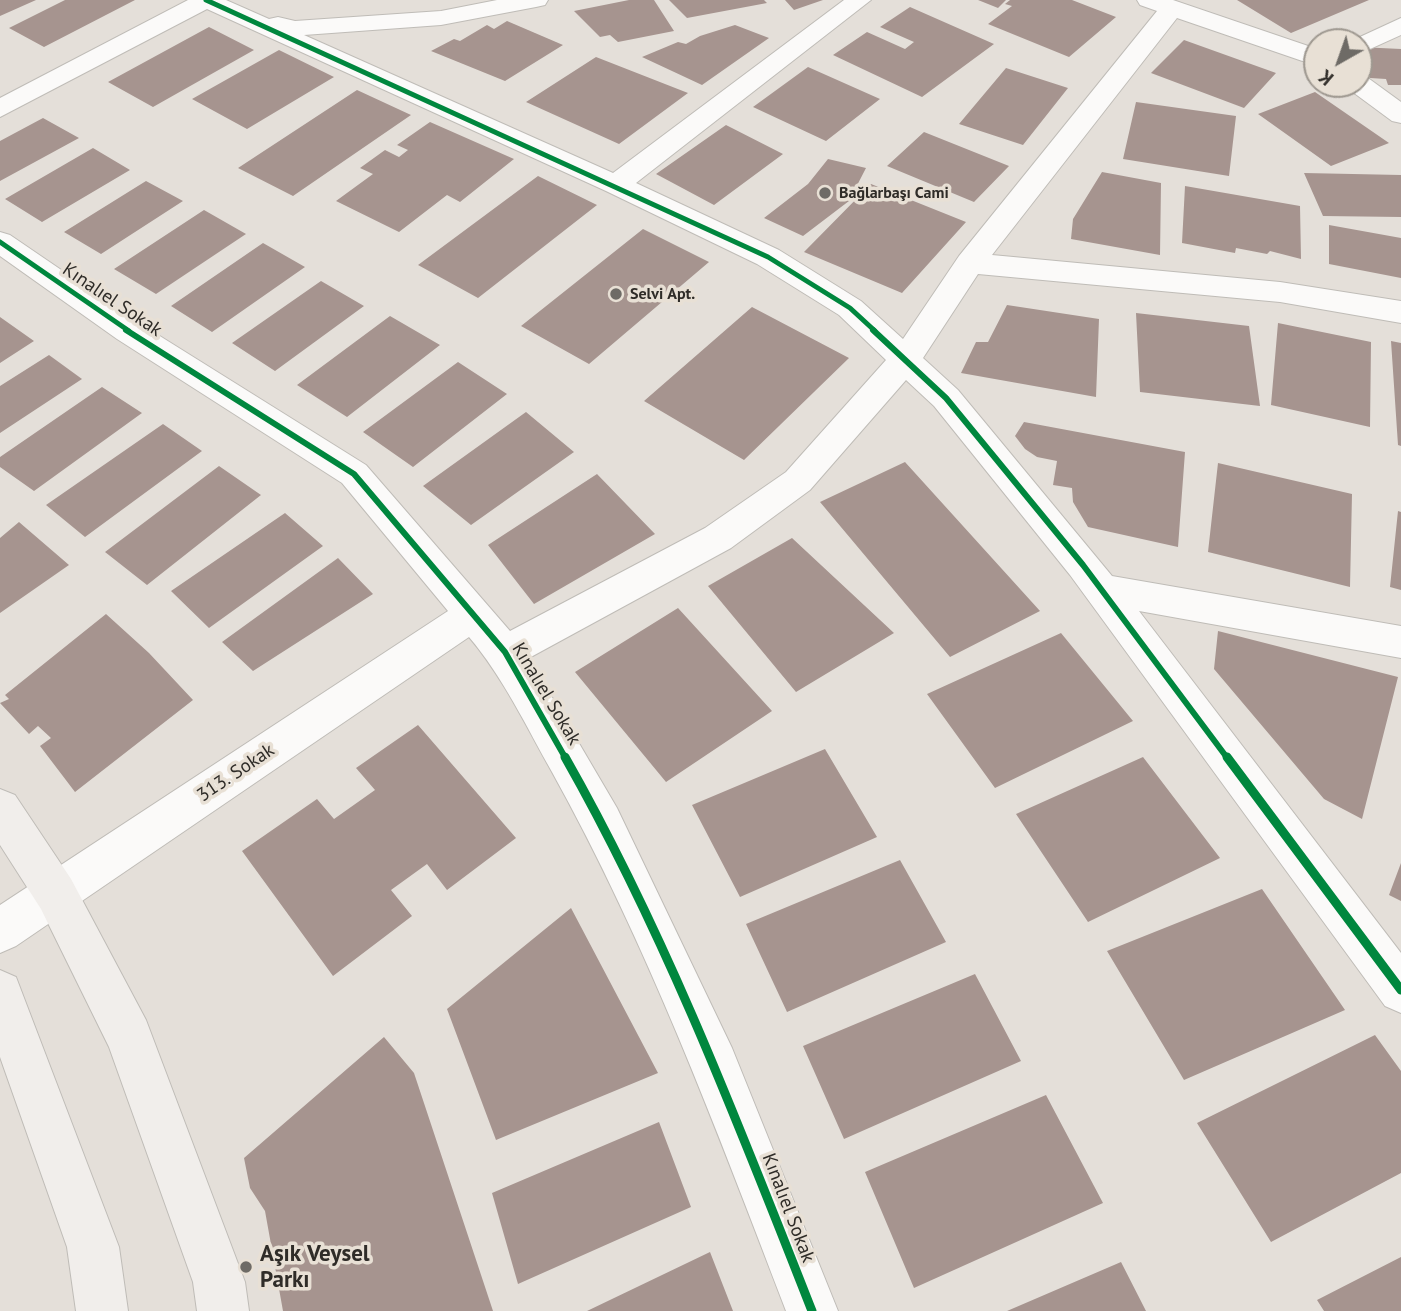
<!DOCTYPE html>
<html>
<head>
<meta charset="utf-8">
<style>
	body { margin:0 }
	#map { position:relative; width:1401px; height:1311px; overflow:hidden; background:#e4dfd9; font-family:"PT Sans",sans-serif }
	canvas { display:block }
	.north { position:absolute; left:1303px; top:28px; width:70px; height:70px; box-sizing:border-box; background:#e8e0d5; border:2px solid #9e9890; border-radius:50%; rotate:220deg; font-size:19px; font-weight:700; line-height:28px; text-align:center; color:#2f2c28 }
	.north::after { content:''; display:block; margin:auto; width:24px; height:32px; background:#6e6b66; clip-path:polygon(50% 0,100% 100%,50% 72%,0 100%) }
</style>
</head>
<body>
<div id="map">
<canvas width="1401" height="1311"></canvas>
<div class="north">K</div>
</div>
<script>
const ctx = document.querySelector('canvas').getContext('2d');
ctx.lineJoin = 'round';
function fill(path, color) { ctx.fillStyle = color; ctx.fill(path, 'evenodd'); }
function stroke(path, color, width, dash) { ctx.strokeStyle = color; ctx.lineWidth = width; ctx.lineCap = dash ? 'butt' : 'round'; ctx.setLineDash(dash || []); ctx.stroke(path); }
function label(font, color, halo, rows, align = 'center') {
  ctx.font = font + ' "PT Sans",sans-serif'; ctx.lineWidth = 7; ctx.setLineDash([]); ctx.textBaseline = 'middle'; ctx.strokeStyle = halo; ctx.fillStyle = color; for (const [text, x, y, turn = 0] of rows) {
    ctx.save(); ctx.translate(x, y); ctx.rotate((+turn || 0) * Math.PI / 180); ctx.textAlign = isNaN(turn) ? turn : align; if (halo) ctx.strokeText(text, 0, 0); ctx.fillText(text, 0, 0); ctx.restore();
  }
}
fill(new Path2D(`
	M0 0H36L0 16Z
	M65 0H135L44 47 9 28Z
	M629 0H654L674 31 618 42 610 35 600 37 574 11Z
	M669 0H764L767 3 687 18Z
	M785 0H823L794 10Z
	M978 0H1006L998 8Z
	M1010 0H1072L1116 17 1069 57 988 24 1012 6 1005 4Z
	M1237 0H1369L1291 33Z
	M910 7 994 44 922 97 833 55 867 32 905 49 914 42 880 27Z
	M507 21 563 45 505 81 431 51 454 39 460 41 487 25 494 29Z
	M735 25 769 38 702 85 642 57 678 42 686 44 700 36Z
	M209 27 254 50 153 107 108 82Z
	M1184 40 1276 73 1244 108 1151 73Z
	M1359 47 1401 49V85H1388L1386 79 1370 78Z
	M279 50 334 77 247 129 192 99Z
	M596 57 688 93 619 144 526 102Z
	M808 67 880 99 826 141 753 107Z
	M1006 68 1068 88 1023 145 959 124Z
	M357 90 411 115 293 196 238 168Z
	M1315 92 1389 143 1331 166 1258 114Z
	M1136 102 1236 116 1229 176 1123 159Z
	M43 118 79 138 0 181V141Z
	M430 122 514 159 460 202 447 195 399 232 336 201 373 174 360 168 385 150 399 157 408 150 397 145Z
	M726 125 783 154 714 205 656 174Z
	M924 132 1009 166 974 202 887 166Z
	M93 148 130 170 42 222 5 199Z
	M828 159 866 168 849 201 803 236 764 218 808 184Z
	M1102 172 1161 183 1160 255 1071 239 1073 219Z
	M1304 173 1401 175V217L1323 216Z
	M538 176 597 205 478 298 418 265Z
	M146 181 183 201 101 254 64 232Z
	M871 184 966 222 902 293 804 252Z
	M1185 186 1300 206 1301 259 1270 251 1267 254 1236 248 1235 253 1182 243Z
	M204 210 246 234 156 294 114 269Z
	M1329 225 1401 238V278L1329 264Z
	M643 229 709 262 589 364 521 326Z
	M263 243 305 267 212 332 171 306Z
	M321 281 364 306 275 371 232 343Z
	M1007 305 1099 319 1096 397 961 373 976 342H988Z
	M752 307 849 358 744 460 644 401Z
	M1136 313 1249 326 1260 406 1140 392Z
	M390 316 440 345 347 417 297 385Z
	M0 317 34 341 0 363Z
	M1278 323 1371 342 1370 427 1271 405Z
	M1391 341 1401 343V446L1398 445Z
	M49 355 82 379 0 433V386Z
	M458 362 507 394 413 467 363 432Z
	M102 387 142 413 34 491 0 467V457Z
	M526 412 574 452 471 525 423 486Z
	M1024 422 1185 452 1178 547 1088 527 1073 502 1072 488 1053 485 1057 461 1037 457 1025 449 1015 436Z
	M163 424 202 451 85 537 46 505Z
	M905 462 1040 611 950 657 820 502Z
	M1218 463 1352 494 1350 587 1208 552Z
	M219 466 261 495 147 585 105 552Z
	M597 474 655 534 534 604 488 545Z
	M1398 511 1401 512V590L1390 587Z
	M285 513 323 546 209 628 171 591Z
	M19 522 69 565 0 613V538Z
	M792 538 894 633 796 692 708 586Z
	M338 558 373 594 253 671 222 642Z
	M678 608 772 711 666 782 575 672Z
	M106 614 149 653 193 700 75 792 40 746 51 738 38 726 29 734 0 703 9 699 5 695Z
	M1218 631 1398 677 1362 819 1324 799 1214 669Z
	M1061 633 1133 721 995 788 927 694Z
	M418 725 516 838 447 890 427 864 391 890 412 916 333 976 242 851 317 799 334 819 375 790 356 768Z
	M825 749 877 837 740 897 692 805Z
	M1143 757 1220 858 1088 922 1016 814Z
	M900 860 946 942 787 1012 746 924Z
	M1401 863V901L1389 895Z
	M1262 889 1345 1010 1184 1080 1107 951Z
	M571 908 658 1073 496 1140 447 1009Z
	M975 974 1021 1061 844 1139 803 1046Z
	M1375 1035 1401 1071V1173L1271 1242 1197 1123Z
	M384 1037 414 1073 493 1311H283L265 1211 250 1188 244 1158Z
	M1046 1095 1103 1203 914 1288 865 1172Z
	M659 1122 691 1207 518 1284 492 1193Z
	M710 1252 733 1311H587Z
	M1401 1257V1311H1324L1317 1300Z
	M1121 1262 1146 1311H1007Z`), '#a6948f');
const minor = new Path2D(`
	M188 0H226L269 19 278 17 295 21 441 11 497 0H548L545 5 536 7 441 25 304 35 613 173 844 0H871L636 183 779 250 861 301 903 339 959 256 1157 11 1140 5 1137 0H1173L1317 49V66L1177 18 992 255 1280 282 1401 301V323L1280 302 978 274 923 358 958 390 1112 576 1401 626V658L1139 611 1401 953V1013L1385 1006 1070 575 934 406 906 380 810 490 731 548 529 658 617 808 732 1048 838 1311H786C716 1128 647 943 552 772 526 726 503 677 469 637L16 946 0 953V905L448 611 342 483 117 339 0 256V232L10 235 139 323 366 465 510 631 705 528 786 472 886 360 839 315 757 264 606 191 207 9 0 117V98Z
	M1401 18V35L1359 54V42H1349Z
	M1359 76 1368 78 1401 102V123L1392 121 1350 90 1346 84H1359Z`);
const secondary = new Path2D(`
	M0 789 15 795 71 879 146 1020 245 1282 249 1311H197L193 1282 109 1047 41 909 0 845Z
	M0 970 16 977 119 1247 128 1311H76L67 1247 0 1057Z`);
stroke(minor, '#bfbcb7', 2);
stroke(secondary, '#bfbcb7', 2);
fill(minor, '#fbfaf9');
fill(secondary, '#f1eeeb');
stroke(new Path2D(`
	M206 0 768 257 850 308 875 331
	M0 242 129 331`), '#00873e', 5);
stroke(new Path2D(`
	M126 330 354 474 505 652 566 759
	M873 330 946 398 1083 565 1228 759`), '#00873e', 6);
stroke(new Path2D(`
	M565 757C665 933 738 1123 812 1311
	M1227 757 1401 990`), '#00873e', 9);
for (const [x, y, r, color] of [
	[825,193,7,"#6e6b66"],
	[616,294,7,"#6e6b66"],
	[246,1267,7,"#6e6b66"]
]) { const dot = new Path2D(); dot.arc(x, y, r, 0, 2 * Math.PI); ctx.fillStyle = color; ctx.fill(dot); stroke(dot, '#e8e0d5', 2.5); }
label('bold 16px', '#2f2c28', '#e8e0d5', [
	["Bağlarbaşı Cami",839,193],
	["Selvi Apt.",630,294]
], 'left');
label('19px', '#2f2c28', '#e8e0d5', [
	["Kınalıel Sokak",112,300,34],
	["Kınalıel Sokak",546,694,59],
	["313. Sokak",236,773,-34],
	["Kınalıel Sokak",788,1208,69]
]);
label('bold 23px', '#2f2c28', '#e8e0d5', [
	["Aşık Veysel",260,1254],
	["Parkı",260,1280]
], 'left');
</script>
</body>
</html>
